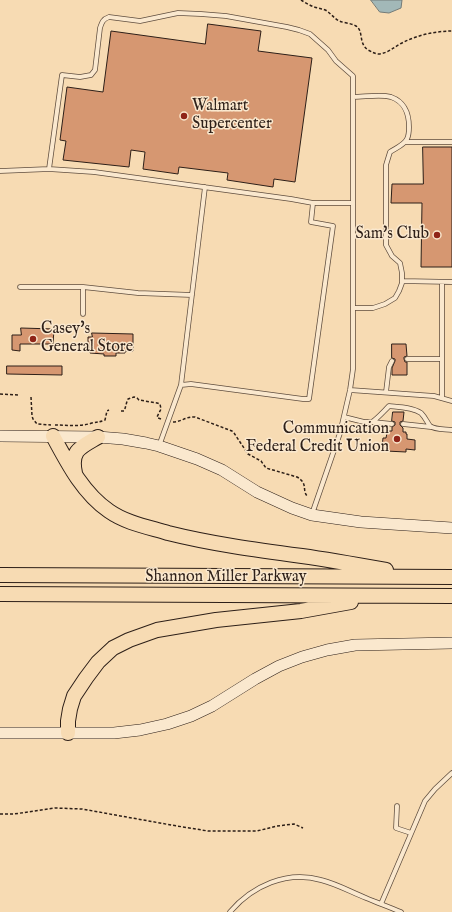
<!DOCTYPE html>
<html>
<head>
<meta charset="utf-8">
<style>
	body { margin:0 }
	canvas { display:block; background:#f7dbb3 }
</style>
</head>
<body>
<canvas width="452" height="912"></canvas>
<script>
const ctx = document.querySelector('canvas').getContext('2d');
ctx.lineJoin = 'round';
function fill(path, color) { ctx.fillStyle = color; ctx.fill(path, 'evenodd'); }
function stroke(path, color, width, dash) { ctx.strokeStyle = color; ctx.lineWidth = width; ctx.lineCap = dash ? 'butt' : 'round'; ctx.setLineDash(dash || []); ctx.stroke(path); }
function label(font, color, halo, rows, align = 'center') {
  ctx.font = font + ' "IM FELL English",serif'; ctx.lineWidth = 3; ctx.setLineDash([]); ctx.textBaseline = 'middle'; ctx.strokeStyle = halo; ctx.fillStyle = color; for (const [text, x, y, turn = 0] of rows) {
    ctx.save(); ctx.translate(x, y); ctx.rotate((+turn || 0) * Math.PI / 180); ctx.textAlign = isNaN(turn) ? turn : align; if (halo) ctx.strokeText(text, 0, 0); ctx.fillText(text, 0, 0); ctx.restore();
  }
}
const water = new Path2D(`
	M371 0H402L401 8 389 13 380 12Z`);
fill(water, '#a2b8b8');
stroke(water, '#737b78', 1);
const building = new Path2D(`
	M208 24 261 31 258 51 312 58 295 182 274 179 273 187 227 180 228 173 179 167 178 174 143 169 145 152 131 150 129 167 63 160 66 141 60 140 67 87 103 92 111 31 205 44Z
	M423 147H452V267H421L422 203H391L392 184H423Z
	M21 328 54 329 53 344H20V351L12 350V335H21Z
	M92 333 133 334V351H125V353H116V356H104V354L90 353V344H88V337H92Z
	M392 344H406L407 356 404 357V359L405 362H407V375H392V368L395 361V359L392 358Z
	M7 366H62V375L7 374Z
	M393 412H404L403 421 400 422V425L403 428V432H406V434H407V439L415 440V450L406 449V452L386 451V447H382L383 438H386L387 433H389V431H392V427L395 425V422L392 421Z`);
fill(building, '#d69771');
stroke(building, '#2d1f18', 1);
const lane = new Path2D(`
	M405 142H452
	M49 169 62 75 80 77 91 75 95 70 100 28C102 22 103 19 109 17L140 21 178 13 201 14 226 16 287 27 299 30 310 34 328 50 336 61 353 76V369L350 390 340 433 312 514
	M0 171 49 169 94 172 291 199 313 203H353
	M402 281 452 282
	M20 287H83L138 293 192 295
	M353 308H373L385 304 395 298 399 291 402 283V273L400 263 392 256 386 245V165L390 152C396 148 404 145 407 139 409 135 409 131 409 127 409 113 405 102 391 97 380 94 365 97 353 97
	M83 314V287
	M407 359H442
	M181 385 191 384 303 399H309L333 226 311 222 313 203
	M350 390 434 396 452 401
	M386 392 389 367 392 361
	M442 398V282
	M344 417 364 422H372C378 418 383 412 389 406 399 407 412 407 421 413 425 417 427 422 430 426 435 430 446 429 452 430
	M373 422 392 424
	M403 424 431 427
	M159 446 181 385 205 187
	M397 806 396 828 411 833
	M381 904 425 801 435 789 452 773
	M230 912C252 886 287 870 321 880 337 884 351 892 366 898 378 903 389 907 401 912`);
const secondary = new Path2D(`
	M0 436 98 437 123 439 146 443 159 446 197 459 222 470 257 492 292 508 312 515 361 522 452 528
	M0 733H114L140 730 167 724 191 716 212 706 255 679 279 666 302 657 327 650 355 645 452 643`);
const highway = new Path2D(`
	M53 436C68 464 83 493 109 511 126 523 148 527 168 533 212 544 257 550 302 556 330 560 358 565 386 570
	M75 473C70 450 81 447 98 437
	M0 575 452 577
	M0 594 452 596
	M68 733V721L70 709 74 696 86 678 98 662 113 648 129 640 157 630 216 620 301 611 351 602`);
stroke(lane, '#604e3f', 5.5);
stroke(secondary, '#2d1f18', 12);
stroke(highway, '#2d1f18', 16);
stroke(new Path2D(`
	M301 0C306 3 312 7 318 8 321 9 324 9 327 11 331 14 334 18 339 21 344 23 351 23 356 26 364 31 358 43 368 50 372 52 375 54 379 54 389 53 395 46 404 42 418 35 436 31 452 31
	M0 394 19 395
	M31 397 32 416 33 419 37 424 51 425
	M121 411H124C126 407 126 403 128 399L134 397 137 398 139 400 157 403 160 404 161 409 157 417 158 418 161 419
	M173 422C181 422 187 416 195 417L232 431 234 433 248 454 261 461 266 468 297 477C309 484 301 490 308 497
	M55 425C67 425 80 427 92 423 97 422 100 422 105 420L107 411 109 410
	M0 814H14L55 808 82 809 171 825 208 831H257L277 826 294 824 303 828`), '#2d1f18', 1.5, [3, 2]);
stroke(lane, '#fae8ce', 4);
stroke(secondary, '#fae8ce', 11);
stroke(highway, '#f7dbb3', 14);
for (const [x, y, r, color] of [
	[184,116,4,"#8f2418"],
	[437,235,4,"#8f2418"],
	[33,339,4,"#8f2418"],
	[397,439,4,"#8f2418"]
]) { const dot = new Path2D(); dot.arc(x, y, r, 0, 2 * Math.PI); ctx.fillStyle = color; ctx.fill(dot); stroke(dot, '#fae8ce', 1.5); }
label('16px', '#2d1f18', '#fae8ce', [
	["Walmart",192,107],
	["Supercenter",192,125],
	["Sam's Club",429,235,"right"],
	["Casey's",41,330],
	["General Store",41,348],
	["Communication",389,430,"right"],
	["Federal Credit Union",389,448,"right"]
], 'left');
label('16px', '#2d1f18', '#fae8ce', [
	["Shannon Miller Parkway",226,578]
]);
</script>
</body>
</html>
